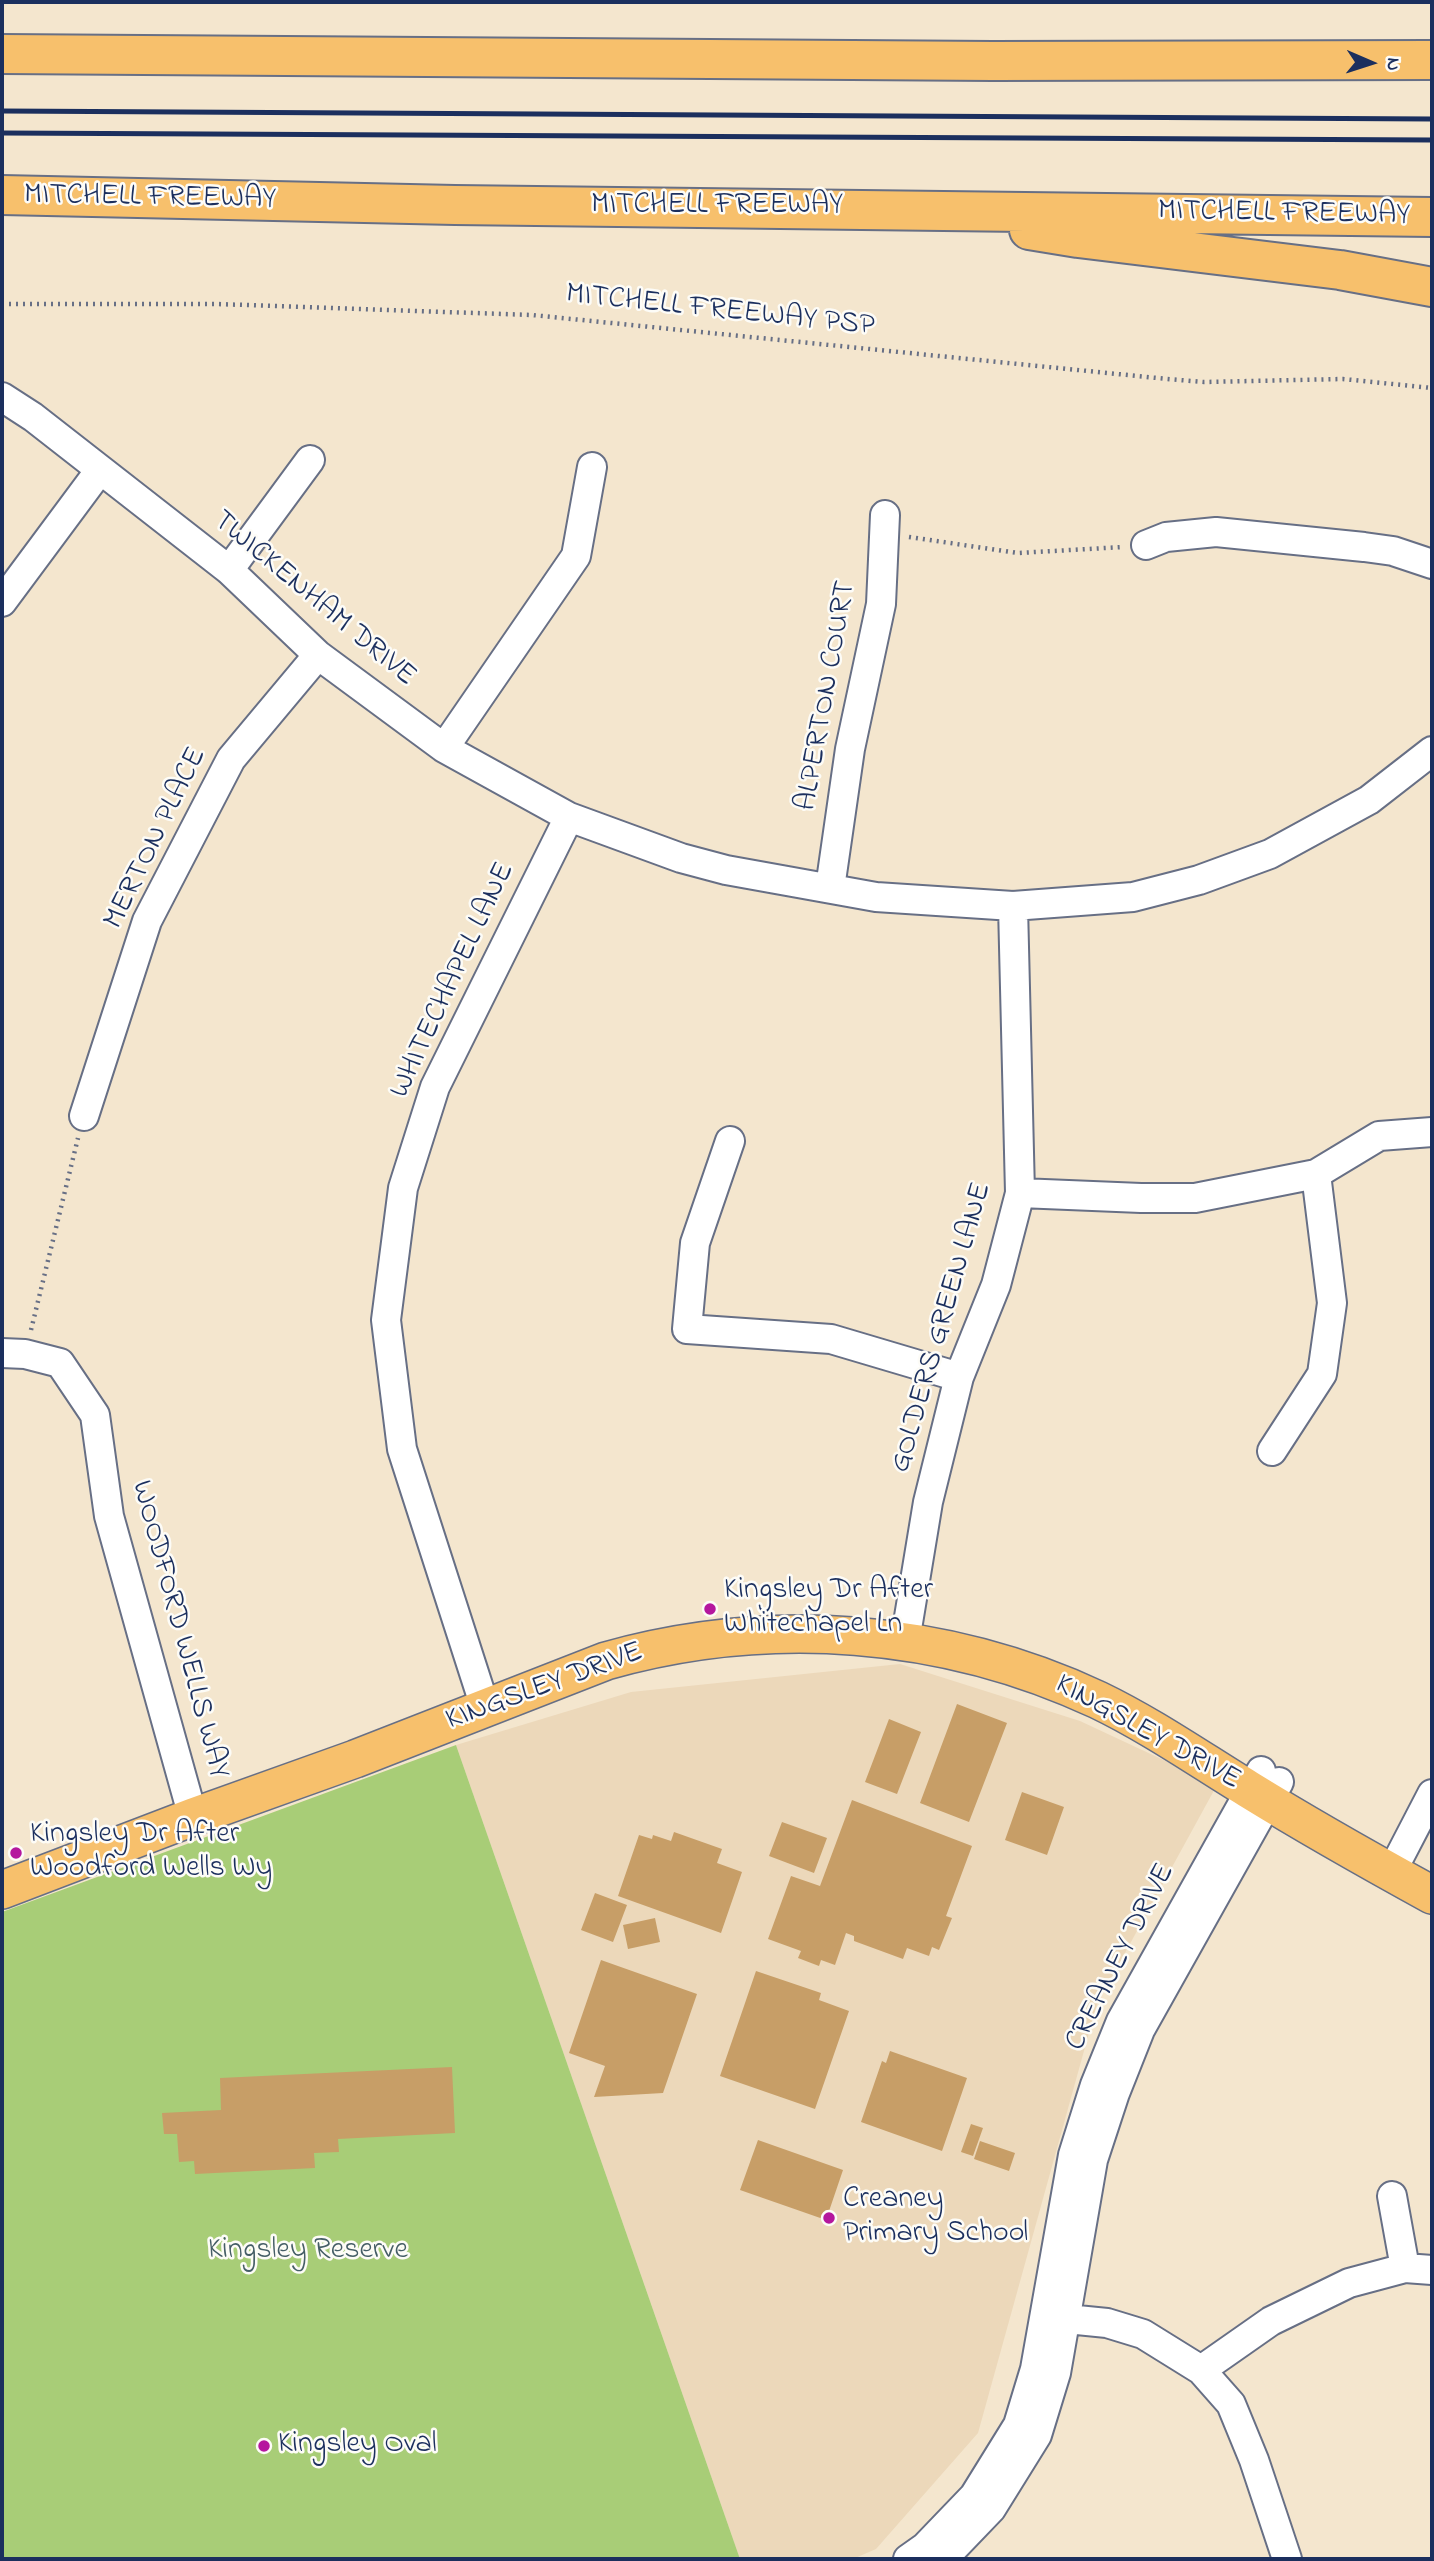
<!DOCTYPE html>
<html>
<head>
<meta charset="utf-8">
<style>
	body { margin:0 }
	#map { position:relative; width:1434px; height:2561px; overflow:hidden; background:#f4e6ce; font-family:"Indie Flower",sans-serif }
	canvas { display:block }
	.frame { position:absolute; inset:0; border:4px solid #1b2f5e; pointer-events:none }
	.north { position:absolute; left:1336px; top:28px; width:70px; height:70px; -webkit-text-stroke:5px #fdfcf7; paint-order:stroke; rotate:93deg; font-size:19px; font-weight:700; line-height:28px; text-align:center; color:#1b2f5e }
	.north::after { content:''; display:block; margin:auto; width:24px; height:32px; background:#1b2f5e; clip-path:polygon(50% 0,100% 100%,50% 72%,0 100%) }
</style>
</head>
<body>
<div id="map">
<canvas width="1434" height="2561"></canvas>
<div class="frame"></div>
<div class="north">N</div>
</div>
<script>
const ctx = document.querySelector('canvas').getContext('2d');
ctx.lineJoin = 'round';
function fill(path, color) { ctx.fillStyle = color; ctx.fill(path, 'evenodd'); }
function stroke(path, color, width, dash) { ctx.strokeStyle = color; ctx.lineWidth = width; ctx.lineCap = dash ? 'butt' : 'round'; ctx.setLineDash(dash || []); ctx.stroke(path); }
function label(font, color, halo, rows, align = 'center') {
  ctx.font = font + ' "Indie Flower",sans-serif'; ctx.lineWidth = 5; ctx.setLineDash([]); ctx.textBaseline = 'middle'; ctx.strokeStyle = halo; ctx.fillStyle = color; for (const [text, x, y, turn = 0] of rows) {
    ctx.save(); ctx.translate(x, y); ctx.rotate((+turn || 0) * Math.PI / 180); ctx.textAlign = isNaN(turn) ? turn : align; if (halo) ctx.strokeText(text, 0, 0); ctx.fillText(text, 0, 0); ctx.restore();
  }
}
fill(new Path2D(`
	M900 1664 1080 1721 1217 1785 1097 2004 978 2433 876 2549 853 2559H740L456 1745 631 1692Z`), '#ecd8ba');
fill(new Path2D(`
	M456 1745 740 2559H2V1912Z`), '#a8cd77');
fill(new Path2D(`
	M957 1704 1007 1723 969 1822 920 1803Z
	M889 1719 921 1732 897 1794 865 1782Z
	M1022 1792 1064 1807 1047 1855 1005 1840Z
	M852 1800 972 1846 946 1916 952 1918 939 1950 932 1947 929 1956 907 1948 903 1959 854 1941V1936L846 1933 835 1965 821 1960 819 1966 798 1958 801 1951 768 1939 791 1876 820 1886Z
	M782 1822 827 1838 814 1873 769 1856Z
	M674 1832 722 1849 717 1863 742 1872 721 1933 618 1896 639 1835 652 1839 653 1835 671 1841Z
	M595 1893 627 1905 613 1942 581 1930Z
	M655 1918 660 1942 628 1949 623 1925Z
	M601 1960 697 1994 663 2093 594 2097 605 2066 569 2053Z
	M756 1971 821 1993 819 2000 849 2011 815 2109 720 2076Z
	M890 2051 967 2078 942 2151 861 2122 882 2061 886 2063Z
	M452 2067 455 2133 338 2139 339 2152 314 2153 315 2168 195 2174 194 2161 179 2162 177 2134H164L162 2113 221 2110 220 2078Z
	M971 2124 983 2128 973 2156 961 2152Z
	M758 2140 843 2170 826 2220 740 2190Z
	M980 2141 1015 2153 1009 2171 974 2159Z`), '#c79e67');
const minor = new Path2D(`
	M2 397 33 417 229 570 318 655 444 748 569 817 681 858 726 870 876 897 1013 906 1133 897 1199 880 1270 854 1369 800 1432 751
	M1146 545 1166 537 1216 532 1364 547 1393 551 1432 564
	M229 570 310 460
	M2 602 100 470
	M444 748 576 556 592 467
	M830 888 850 749 881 604 885 515
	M84 1116 147 921 231 759 318 655
	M730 1141 695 1243 687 1329 831 1339 959 1377
	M1020 1193 1141 1198H1195L1316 1174 1379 1136 1432 1132
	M2 1353 25 1354 60 1363 95 1415 109 1516 193 1817
	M1272 1451 1322 1374 1332 1303 1316 1174
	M905 1641 928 1502 959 1377 996 1285 1020 1193 1013 906
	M485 1707 402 1449 386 1320 403 1188 435 1087 569 817
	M1391 1873 1432 1794
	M1392 2196 1405 2268
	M1047 2317 1107 2323 1143 2334 1201 2370 1231 2404 1254 2460 1287 2559
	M1201 2370 1271 2321 1349 2283 1405 2268 1432 2270
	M908 2559 925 2547 974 2496 1018 2425 1035 2369 1073 2155 1095 2085 1121 2021 1261 1771
	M943 2559 991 2509 1037 2435 1056 2373 1093 2160 1115 2093 1140 2030 1279 1782`);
const major = new Path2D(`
	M2 1890 193 1817 355 1759 606 1661C769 1615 944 1628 1098 1700 1150 1725 1199 1759 1248 1789 1308 1826 1370 1861 1432 1895`);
const highway = new Path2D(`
	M2 54 993 61 1432 60
	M2 195 455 205 1432 217
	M1029 230 1078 238 1340 270 1432 287`);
stroke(minor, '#676f85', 32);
stroke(major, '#676f85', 40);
stroke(highway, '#676f85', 42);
stroke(new Path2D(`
	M2 304H217L532 315 1167 379 1204 382 1343 379 1432 388
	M909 537 1018 553 1123 547
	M31 1330 78 1138`), '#676f85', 4.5, [2, 5]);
stroke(minor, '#fff', 28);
stroke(major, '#f7c06c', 37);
stroke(highway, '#f7c06c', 38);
stroke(new Path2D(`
	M2 111 1432 119
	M2 133 1432 140`), '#1b2f5e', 5);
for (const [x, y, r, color] of [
	[710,1609,7,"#b5179e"],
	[16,1853,7,"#b5179e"],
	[829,2218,7,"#b5179e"],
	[264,2446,7,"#b5179e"]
]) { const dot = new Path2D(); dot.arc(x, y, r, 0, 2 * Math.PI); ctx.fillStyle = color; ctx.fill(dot); stroke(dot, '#fdfcf7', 2.5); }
label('30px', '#1b2f5e', '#fdfcf7', [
	["MITCHELL FREEWAY",150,199,1],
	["MITCHELL FREEWAY",717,207],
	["MITCHELL FREEWAY",1284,215,1],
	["MITCHELL FREEWAY PSP",720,312,6],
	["TWICKENHAM DRIVE",313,600,40],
	["ALPERTON COURT",828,696,-80],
	["MERTON PLACE",157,839,-64],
	["WHITECHAPEL LANE",454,981,-65],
	["GOLDERS GREEN LANE",943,1328,-74],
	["WOODFORD WELLS WAY",178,1630,75],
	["KINGSLEY DRIVE",545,1688,-20],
	["KINGSLEY DRIVE",1147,1734,29],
	["CREANEY DRIVE",1122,1958,-63]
]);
label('30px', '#1b2f5e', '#fdfcf7', [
	["Kingsley Dr After",724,1592],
	["Whitechapel Ln",724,1626],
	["Kingsley Dr After",30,1836],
	["Woodford Wells Wy",30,1870],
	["Creaney",843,2201],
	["Primary School",843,2235],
	["Kingsley Oval",278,2446]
], 'left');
label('30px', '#455e66', '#fdfcf7', [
	["Kingsley Reserve",308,2252]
]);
</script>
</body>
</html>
